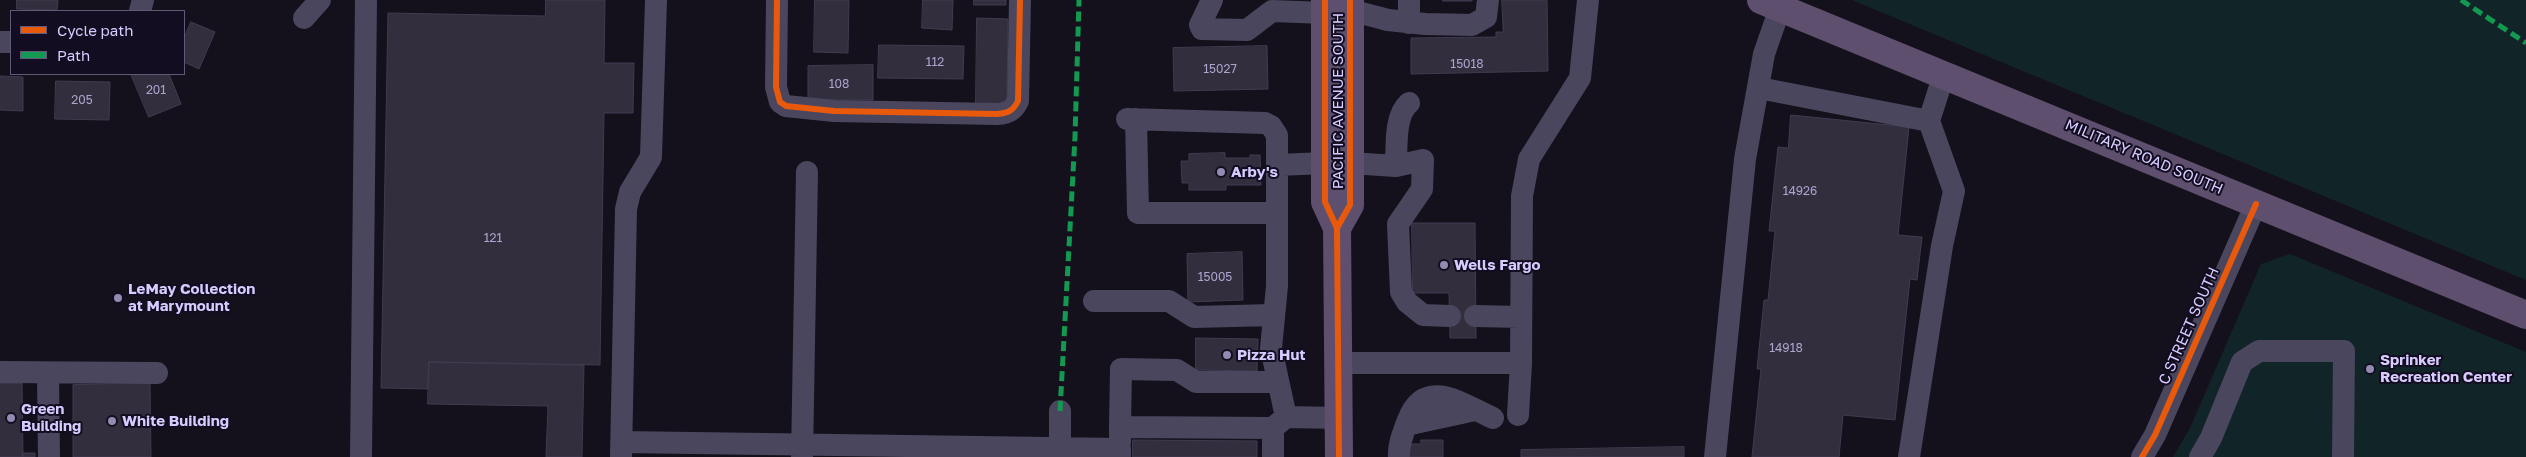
<!DOCTYPE html>
<html>
<head>
<meta charset="utf-8">
<style>
	body { margin:0 }
	#map { position:relative; width:2526px; height:457px; overflow:hidden; background:#14111c; font-family:"Golos Text",sans-serif }
	canvas { display:block }
	.legend { position:absolute; left:10px; top:10px; width:175px; height:65px; box-sizing:border-box; background:#120d20; border:1px solid #615979; margin:0; padding:6px 9px; list-style:none; font-size:15px; color:#d8ccff }
	.legend li { display:flex; align-items:center; gap:10px; height:25px }
	.legend b { width:25px; border:1px solid #615979 }
</style>
</head>
<body>
<div id="map">
<canvas width="2526" height="457"></canvas>
<ul class="legend">
<li><b style="height:6px;background:#e8590c"></b>Cycle path</li>
<li><b style="height:6px;background:#139951"></b>Path</li>
</ul>
</div>
<script>
const ctx = document.querySelector('canvas').getContext('2d');
ctx.lineJoin = 'round';
function fill(path, color) { ctx.fillStyle = color; ctx.fill(path, 'evenodd'); }
function stroke(path, color, width, dash) { ctx.strokeStyle = color; ctx.lineWidth = width; ctx.lineCap = dash ? 'butt' : 'round'; ctx.setLineDash(dash || []); ctx.stroke(path); }
function label(font, color, halo, rows, align = 'center') {
  ctx.font = font + ' "Golos Text",sans-serif'; ctx.lineWidth = 4; ctx.setLineDash([]); ctx.textBaseline = 'middle'; ctx.strokeStyle = halo; ctx.fillStyle = color; for (const [text, x, y, turn = 0] of rows) {
    ctx.save(); ctx.translate(x, y); ctx.rotate((+turn || 0) * Math.PI / 180); ctx.textAlign = isNaN(turn) ? turn : align; if (halo) ctx.strokeText(text, 0, 0); ctx.fillText(text, 0, 0); ctx.restore();
  }
}
fill(new Path2D(`
	M1852 0H2526V280Z
	M2290 254 2526 352V457H2173L2190 428 2261 264Z`), '#112528');
const building = new Path2D(`
	M17 0H58L57 10 17 9Z
	M546 0H605L604 63H634L633 113H604L600 365 429 362 428 389 381 388 388 13 545 16Z
	M815 0H849L848 53 814 52Z
	M923 0H953L952 30 922 28Z
	M974 0H1006V5H974Z
	M1443 0H1472V1H1443Z
	M1502 0H1547L1548 71 1411 74V38L1496 37V32H1503Z
	M977 18 1008 19 1007 104H976Z
	M191 22 215 32 199 69 184 62V39Z
	M879 45 964 46 963 79 878 78Z
	M1267 46 1268 89 1174 91 1173 48Z
	M873 65V100H808V66Z
	M131 74H169L181 104 149 117Z
	M0 76 23 77V111L0 110Z
	M56 81 110 82 109 120 55 119Z
	M1791 115 1909 127 1898 235 1922 237 1917 280 1910 279 1895 420 1843 415 1839 457H1752L1761 369H1757L1764 300H1768L1775 231H1769L1778 147 1788 148Z
	M1225 153V158H1250V155H1260L1261 185H1226V190H1189V183H1182L1181 161H1189V154Z
	M1412 223H1475L1476 338H1450L1449 293H1413Z
	M1242 252 1243 300 1188 302 1187 254Z
	M1196 338 1258 339 1257 371 1196 370Z
	M429 362 584 365 582 457H546L548 406 428 404Z
	M0 383H22L23 457H0Z
	M150 384 151 457H73V385Z
	M1133 440 1257 441V457H1133Z
	M1421 440H1443V457H1405V444H1421Z
	M1684 447V457H1521V450Z
	M23 453H35V457H23Z`);
fill(building, '#332e3e');
stroke(building, '#413b50', 1);
stroke(new Path2D(`
	M777 0 776 87 780 102 786 106 834 111 997 114C1008 113 1013 111 1018 101L1020 0
	M1212 0 1200 25 1202 29 1247 30 1272 11 1325 13
	M1409 0V23
	M1350 10 1388 20 1425 24 1472 25 1486 17 1488 0
	M140 11 143 0
	M304 18 320 0
	M0 42H11
	M1759 88 1929 121
	M1127 119 1265 123 1271 126 1277 135V286L1271 348 1286 417
	M1136 119 1138 213H1277
	M1350 163 1396 166 1423 160 1422 189 1398 224 1401 292 1407 302 1423 315 1450 316
	M1277 165 1326 163
	M1396 166C1397 147 1394 116 1409 103
	M1094 301H1169L1194 317 1273 315
	M1475 316 1521 317
	M1339 363H1521
	M0 372 157 373
	M48 373 49 457
	M1060 411V457
	M1518 415 1521 363 1522 196 1529 159 1580 78 1588 0
	M1406 425 1475 410
	M1120 427 1121 369 1177 370 1196 382H1277
	M622 442 1120 449V457
	M1120 442V427L1273 428
	M621 456 626 209 630 192 651 157 656 0
	M361 457 366 0
	M802 457 807 172
	M1273 457V428L1286 417 1339 418
	M1399 457C1398 444 1404 431 1408 420 1425 376 1462 404 1493 418
	M1715 457 1745 159 1764 54 1780 8
	M1909 457 1942 246 1954 191 1929 121 1944 74
	M2142 457 2155 435 2256 204
	M2200 457 2211 438 2242 362 2259 351H2344L2343 457`), '#4a465d', 22);
stroke(new Path2D(`
	M1325 0V202L1337 228 1339 457
	M1761 0 2526 315
	M1337 228 1350 205V0`), '#5f4f6e', 28);
stroke(new Path2D(`
	M2461 0 2526 43
	M1060 411 1075 137 1079 0`), '#139951', 5, [10, 5]);
stroke(new Path2D(`
	M777 0 776 87 780 102 786 106 834 111 997 114C1008 113 1013 111 1018 101L1020 0
	M1325 0V202L1337 228 1339 457
	M1337 228 1350 205V0
	M2142 457 2155 435 2256 204`), '#e8590c', 6);
for (const [x, y, r, color] of [
	[1221,172,5,"#938bb0"],
	[1444,265,5,"#938bb0"],
	[118,298,5,"#938bb0"],
	[1227,355,5,"#938bb0"],
	[2370,369,5,"#938bb0"],
	[11,418,5,"#938bb0"],
	[112,421,5,"#938bb0"]
]) { const dot = new Path2D(); dot.arc(x, y, r, 0, 2 * Math.PI); ctx.fillStyle = color; ctx.fill(dot); stroke(dot, '#120d20', 2); }
label('12px', '#afa4cf', null, [
	["112",935,62],
	["15018",1467,64],
	["15027",1220,69],
	["108",839,84],
	["201",156,90],
	["205",82,100],
	["14926",1800,191],
	["121",493,238],
	["15005",1215,277],
	["14918",1786,348]
]);
label('15px', '#d8ccff', '#120d20', [
	["PACIFIC AVENUE SOUTH",1338,101,-90],
	["MILITARY ROAD SOUTH",2144,157,23],
	["C STREET SOUTH",2189,326,-66]
]);
label('bold 15px', '#d8ccff', '#120d20', [
	["Arby's",1231,172],
	["Wells Fargo",1454,265],
	["LeMay Collection",128,289],
	["at Marymount",128,306],
	["Pizza Hut",1237,355],
	["Sprinker",2380,360],
	["Recreation Center",2380,377],
	["Green",21,409],
	["Building",21,426],
	["White Building",122,421]
], 'left');
</script>
</body>
</html>
